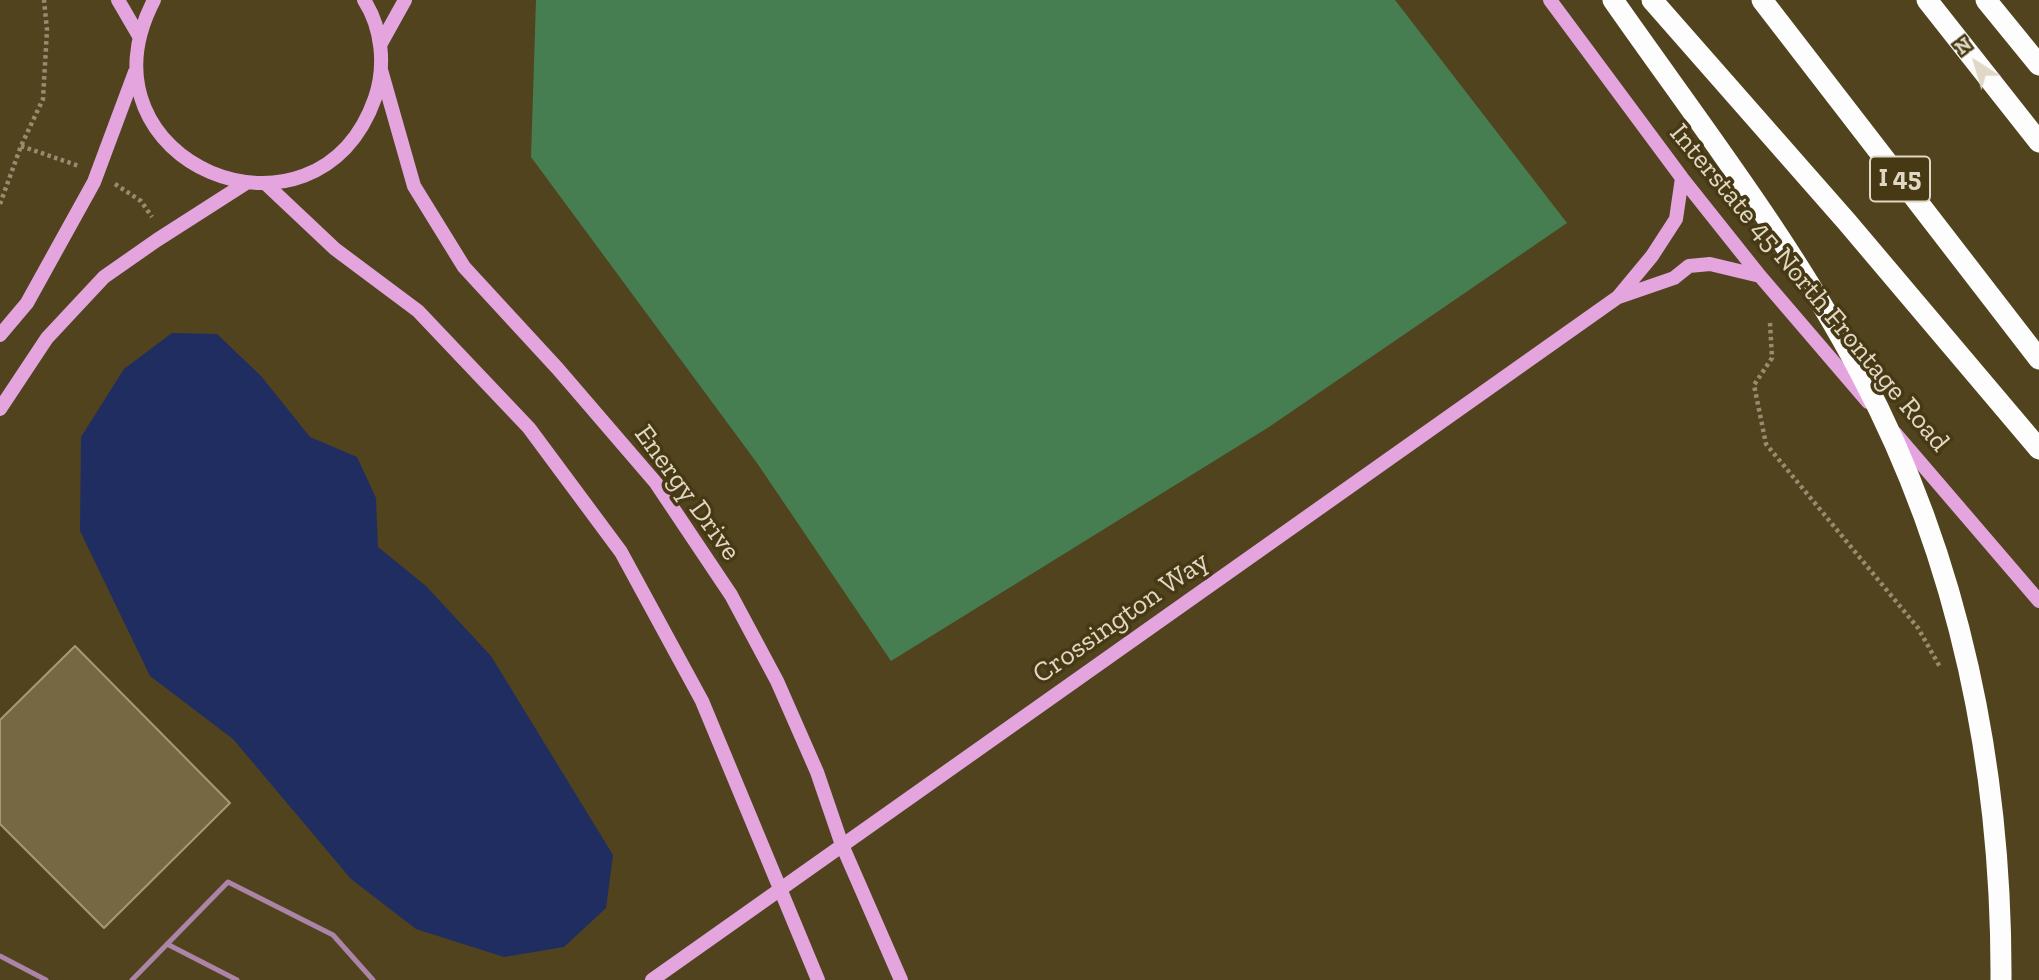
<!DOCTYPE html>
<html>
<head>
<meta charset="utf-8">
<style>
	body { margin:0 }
	#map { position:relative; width:2039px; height:980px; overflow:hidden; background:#51431e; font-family:"Zilla Slab",serif }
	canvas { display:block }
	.north { position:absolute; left:1941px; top:28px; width:70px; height:70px; -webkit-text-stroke:5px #463913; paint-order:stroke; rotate:323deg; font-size:19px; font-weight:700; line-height:28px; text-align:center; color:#e0d8c4 }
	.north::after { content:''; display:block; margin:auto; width:24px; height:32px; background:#e0d8c4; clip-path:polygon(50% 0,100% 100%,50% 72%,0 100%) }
</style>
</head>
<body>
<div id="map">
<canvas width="2039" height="980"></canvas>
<div class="north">N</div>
</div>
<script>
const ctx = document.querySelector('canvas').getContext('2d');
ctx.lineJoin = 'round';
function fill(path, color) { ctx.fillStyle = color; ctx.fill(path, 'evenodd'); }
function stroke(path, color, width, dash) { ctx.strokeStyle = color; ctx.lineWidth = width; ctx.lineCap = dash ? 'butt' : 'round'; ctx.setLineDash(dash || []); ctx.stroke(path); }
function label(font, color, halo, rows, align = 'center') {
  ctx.font = font + ' "Zilla Slab",serif'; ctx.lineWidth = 7; ctx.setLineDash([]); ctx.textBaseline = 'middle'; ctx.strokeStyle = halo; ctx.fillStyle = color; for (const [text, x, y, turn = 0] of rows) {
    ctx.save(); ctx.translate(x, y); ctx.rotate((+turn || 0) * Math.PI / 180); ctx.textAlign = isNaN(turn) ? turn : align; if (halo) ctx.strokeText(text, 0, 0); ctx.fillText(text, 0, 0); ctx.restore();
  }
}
fill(new Path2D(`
	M536 0H1395L1567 223 1269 427 891 661 757 463 531 157Z`), '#467e52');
fill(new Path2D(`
	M172 333 217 334 261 376 310 437 357 457 376 498 378 547 426 586 491 656 613 855 606 908 564 947 504 957 416 929 351 879 233 739 150 676 80 531 81 437 124 369Z`), '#1f2d61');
const building = new Path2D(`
	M75 646 230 803 104 928 0 824V720Z`);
fill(building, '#766842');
stroke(building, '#a89971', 2);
stroke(new Path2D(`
	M21 146 79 166
	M115 184 141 201 152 217
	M0 204 21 146 43 99 47 30 44 0
	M1770 323 1772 358 1754 385 1766 444 1918 628 1940 667`), '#978c6f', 4.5, [3.5, 3.5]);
stroke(new Path2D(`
	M167 944 237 980
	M0 956 46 980
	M132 980 228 882 333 935 373 980`), '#ab84a7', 5);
stroke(new Path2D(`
	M118 0 139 36
	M154 0C69 163 317 264 375 98 386 66 382 28 364 0
	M1550 0 1682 178 1760 276 1868 402
	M380 45 405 0
	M381 70 414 186 464 267 558 369 656 483 731 595 777 681 817 772 842 845 901 980
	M266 184 335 249 418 311 529 428 621 552 702 701 818 980
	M1619 297 1674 278 1689 266 1710 264 1760 276
	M0 335 27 303 94 182 135 72
	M0 409 47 338 104 277 157 240 246 183
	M1895 433 2039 601
	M652 980 1618 297 1652 256 1676 219 1682 178`), '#e4a5df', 14);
stroke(new Path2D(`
	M1613 0C1699 123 1791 241 1861 374 1960 561 2002 770 2001 980
	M1652 0 1847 222 2039 449
	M1762 0 2039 359
	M1927 0 2039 142
	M1986 0 2039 65`), '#fdfdfd', 21);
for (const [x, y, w] of [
	[1900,179,60]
]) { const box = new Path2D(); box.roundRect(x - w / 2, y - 22.5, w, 45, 5); ctx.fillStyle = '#463913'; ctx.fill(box); stroke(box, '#e0d8c4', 2); }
label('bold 26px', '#e0d8c4', null, [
	["I 45",1900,179]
]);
label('28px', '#e0d8c4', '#463913', [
	["Interstate 45 North Frontage Road",1809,288,50],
	["Energy Drive",687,493,54],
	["Crossington Way",1121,618,-35]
]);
</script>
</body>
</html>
